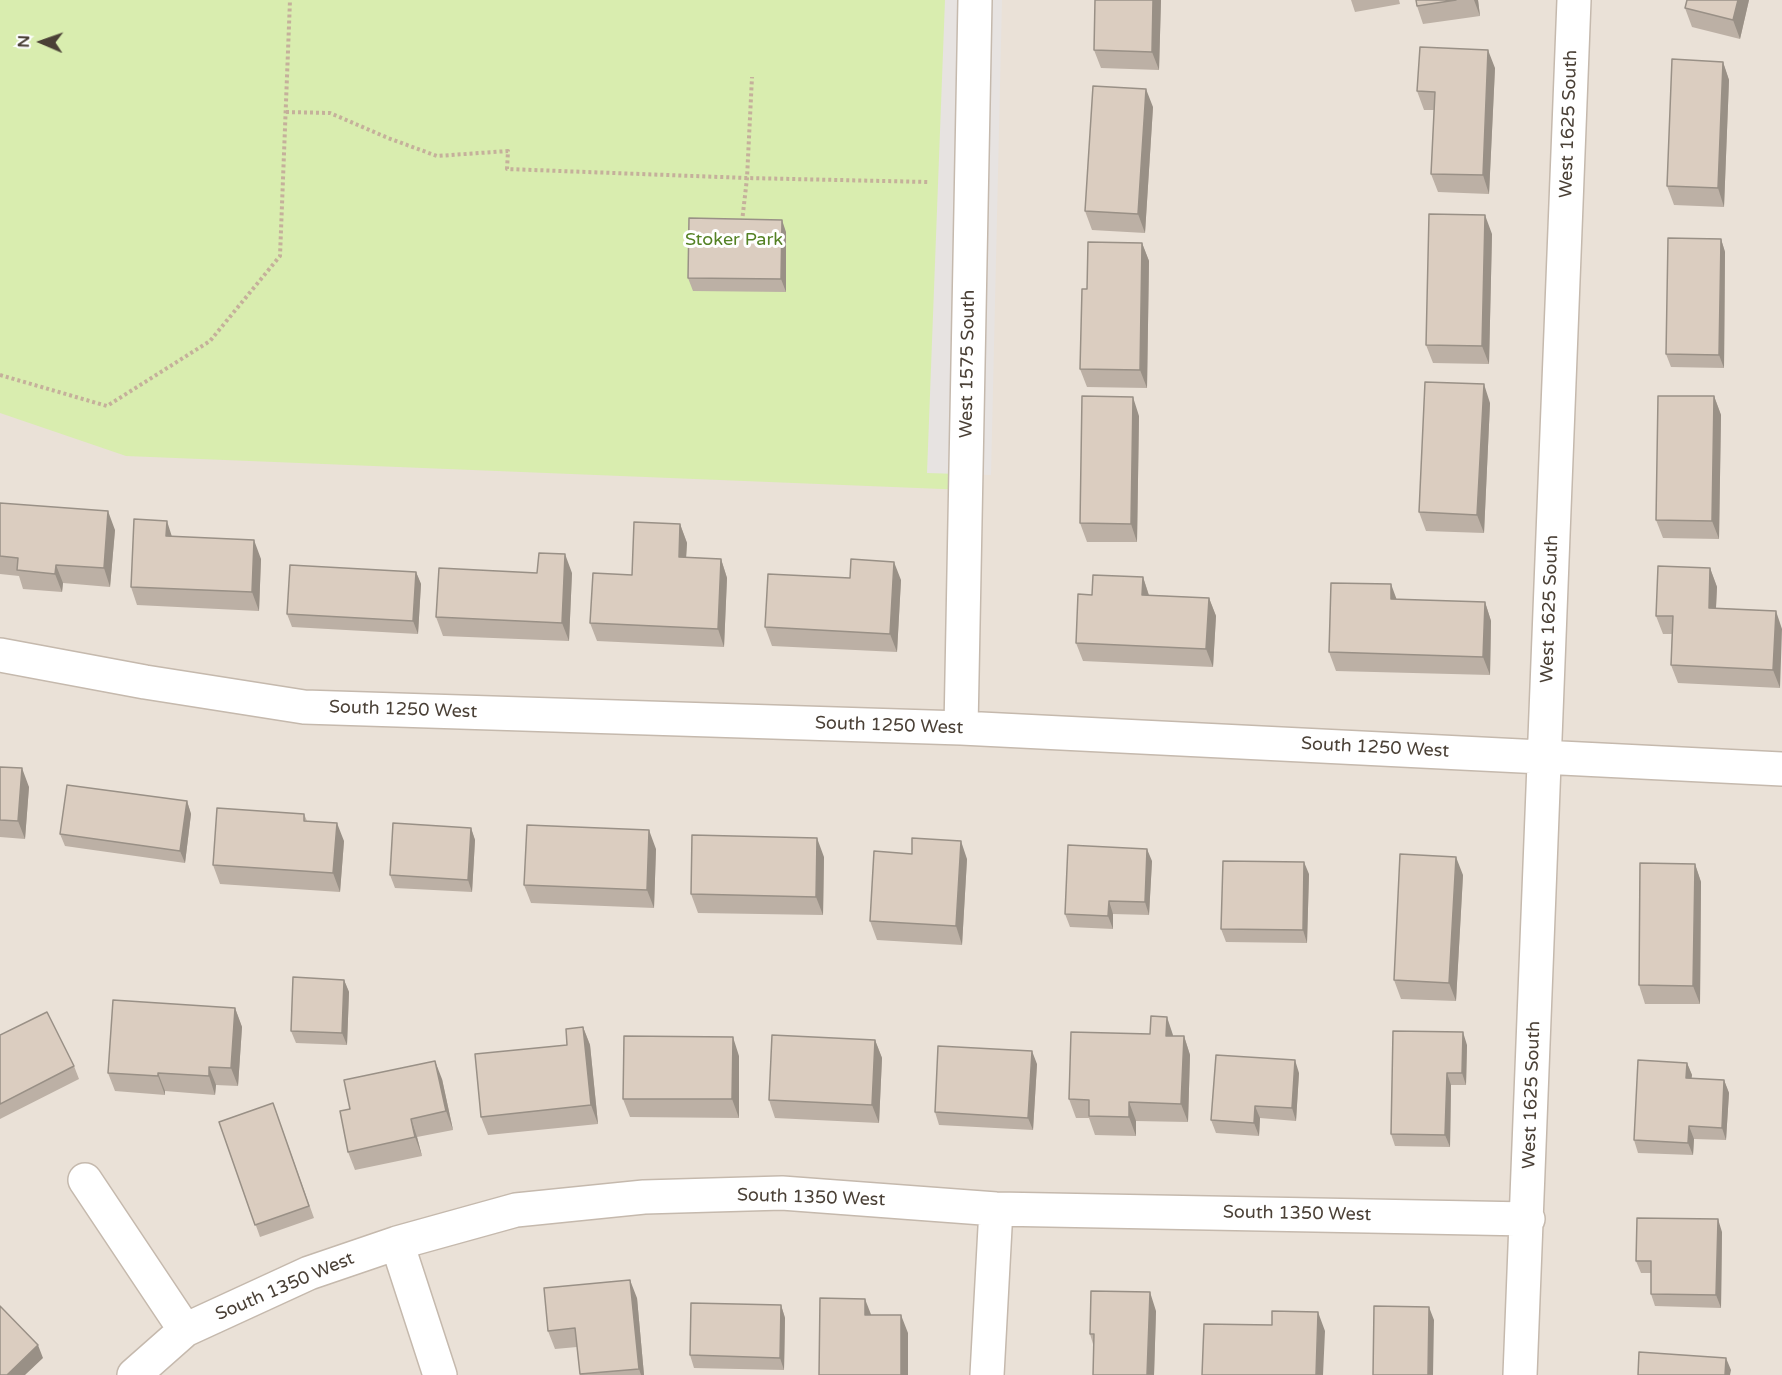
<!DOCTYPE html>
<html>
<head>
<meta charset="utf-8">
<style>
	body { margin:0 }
	#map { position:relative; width:1782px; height:1375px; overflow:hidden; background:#f6f0e9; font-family:"Varela Round",sans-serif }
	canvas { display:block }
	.north { position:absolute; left:12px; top:12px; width:60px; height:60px; -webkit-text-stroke:4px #fff; paint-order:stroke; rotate:272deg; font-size:16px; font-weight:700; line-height:24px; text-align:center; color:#4a4036 }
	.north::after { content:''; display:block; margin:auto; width:21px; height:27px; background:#4a4036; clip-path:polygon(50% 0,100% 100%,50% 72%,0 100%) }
</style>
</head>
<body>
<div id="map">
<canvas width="1782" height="1375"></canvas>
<div class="north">N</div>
</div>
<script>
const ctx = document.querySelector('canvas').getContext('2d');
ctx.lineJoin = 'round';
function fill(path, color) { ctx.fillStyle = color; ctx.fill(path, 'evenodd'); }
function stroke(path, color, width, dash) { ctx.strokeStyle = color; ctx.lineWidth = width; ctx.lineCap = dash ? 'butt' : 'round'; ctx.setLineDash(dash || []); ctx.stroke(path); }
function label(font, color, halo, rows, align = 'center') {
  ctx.font = font + ' "Varela Round",sans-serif'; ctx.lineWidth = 6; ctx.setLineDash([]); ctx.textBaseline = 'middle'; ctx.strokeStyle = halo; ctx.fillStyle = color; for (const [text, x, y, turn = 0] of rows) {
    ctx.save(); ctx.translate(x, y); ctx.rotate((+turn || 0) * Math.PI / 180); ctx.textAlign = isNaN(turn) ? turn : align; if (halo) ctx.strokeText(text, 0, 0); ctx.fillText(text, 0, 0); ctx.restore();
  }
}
fill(new Path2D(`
	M0 0H1782V1375H0Z`), '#eae1d7');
fill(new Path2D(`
	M0 0H982L967 490 126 456 0 413Z`), '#d9edaf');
fill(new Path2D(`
	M945 0H1002L991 475 927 473Z`), '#e7e3e1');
const street = new Path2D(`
	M0 655 145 682 304 707 961 728 1782 769
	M961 728 975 0
	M85 1180 185 1330
	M397 1243 440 1375
	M134 1375 185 1330 309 1273 397 1243 516 1210 644 1197 782 1193 996 1209 1528 1219
	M987 1375 996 1209
	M1520 1375 1574 0`);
stroke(street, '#c5b9ad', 36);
stroke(new Path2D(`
	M286 112 330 113 388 138 437 156 508 151 507 169 747 178 929 182
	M742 222 747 178 752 77
	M0 375 107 406 210 341 280 256 290 0`), '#c5b09b', 4, [3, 3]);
stroke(street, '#fff', 33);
fill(new Path2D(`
	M1161 0 1159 70 1101 68 1094 50Z
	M1351 0H1399L1400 4 1355 12Z
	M1416 0H1478L1480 16 1423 24 1417 6Z
	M1687 0H1749L1740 39 1692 27 1685 8Z
	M1723 62 1729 80 1724 207 1674 205 1667 186Z
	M1495 68 1489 194 1438 192 1431 174 1434 110H1424L1417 91Z
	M1153 107 1145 233 1092 230 1085 211Z
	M786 232V292L693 291 688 278Z
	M1492 234 1489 364 1433 363 1426 345Z
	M1721 239 1725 252 1724 368 1671 367 1666 354Z
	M1142 243 1149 261 1147 388 1087 387 1080 369 1087 289Z
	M1714 396 1721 415 1719 539 1663 538 1656 520Z
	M1490 403 1484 533 1426 531 1419 512Z
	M1139 416 1137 542H1087L1080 523Z
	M0 503 115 530 110 587 63 583 62 592 23 589 19 576 0 574Z
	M680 524 687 543 686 557 721 559 727 578 724 647 597 641 590 623 632 575Z
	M172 536 261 559 259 611 137 605 131 587Z
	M1710 568 1717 587 1716 608 1776 611 1780 688 1678 683 1671 665 1672 634H1663L1656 616Z
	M416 572 421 584 418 634 292 627 287 614Z
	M572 573 569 641 443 636 436 617Z
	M1143 577 1149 595 1209 598 1216 616 1213 667 1083 661 1076 643 1092 595Z
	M850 578 901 580 897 652 772 646 765 627Z
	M1485 602 1491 621 1490 675 1336 671 1329 652Z
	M0 767 29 787 25 839 0 837Z
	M187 801 191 814 185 863 65 846 60 834Z
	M304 814 307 821 344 841 340 892 220 884 213 865Z
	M471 828 475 840 472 892 395 888 390 875Z
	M656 849 654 908 531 903 524 885Z
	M824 857 823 915 698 913 691 894Z
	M967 859 962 945 877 940 870 921Z
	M1152 861 1149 915 1113 914V929L1070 927 1065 914Z
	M1695 864 1701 882 1700 1004H1645L1639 985Z
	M1309 874 1307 943 1226 942 1221 929Z
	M1463 875 1456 1001 1401 999 1394 980Z
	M344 980 349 992 347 1045 296 1043 291 1031Z
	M235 1008 242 1027 238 1086 216 1085 215 1095 165 1091V1095L115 1091 108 1073Z
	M583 1027 590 1045 598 1124 488 1135 481 1117 567 1045Z
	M0 1035 74 1066 79 1079 0 1119Z
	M1173 1035V1036H1184L1190 1055 1188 1122 1136 1121V1136L1095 1135 1089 1118H1076L1069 1099Z
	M875 1040 882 1058 879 1123 775 1118 769 1100Z
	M1467 1045 1466 1085H1451L1450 1147 1395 1146 1391 1134Z
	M739 1056V1118L630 1117 623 1099Z
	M1687 1063 1692 1075 1691 1078 1724 1080 1729 1093 1726 1140 1694 1139 1693 1155 1638 1153 1634 1140Z
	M1037 1064 1033 1130 939 1125 935 1112Z
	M1299 1073 1296 1121 1260 1118 1259 1136 1216 1133 1211 1120Z
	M442 1079 453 1130 417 1137 422 1156 355 1170 348 1152 350 1109Z
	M273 1103 314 1218 260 1237 219 1122Z
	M1722 1232 1721 1308 1655 1306 1651 1294V1273H1641L1636 1261Z
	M637 1298 644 1375H580L577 1347 555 1349 548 1331Z
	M781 1305 785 1318 784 1370 694 1368 690 1355Z
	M1156 1311 1154 1375H1093V1344L1090 1334Z`), '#bcb0a5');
fill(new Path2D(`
	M1153 0H1161L1159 70 1152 52Z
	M1474 0H1478L1480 16Z
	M1738 0H1749L1740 39 1733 20Z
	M1488 50 1495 68 1489 194 1483 175Z
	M1723 62 1729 80 1724 207 1718 188Z
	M1146 89 1153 107 1145 233 1138 214Z
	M1485 215 1492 234 1489 364 1482 346Z
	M782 220 786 232V292L781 279Z
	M1721 239 1725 252 1724 368 1719 355Z
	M1142 243 1149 261 1147 388 1140 370Z
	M1484 384 1490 403 1484 533 1477 515Z
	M1714 396 1721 415 1719 539 1712 521Z
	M1133 397 1139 416 1137 542 1131 524Z
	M108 511 115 530 110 587 104 568Z
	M167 521 173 540 166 536Z
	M680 524 687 543 685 575 679 557Z
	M254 540 261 559 259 611 252 592Z
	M565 554 572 573 569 641 562 623Z
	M721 559 727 578 724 647 718 629Z
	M894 562 901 580 897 652 890 634Z
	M56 565 63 583 62 592 55 574Z
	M1710 568 1717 587 1715 626 1709 608Z
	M416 572 421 584 418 634 413 621Z
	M1143 577 1149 596 1142 595Z
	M1391 584 1398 603 1391 599Z
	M1209 598 1216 616 1213 667 1206 649Z
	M1485 602 1491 621 1490 675 1483 657Z
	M1776 611 1782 629 1780 688 1773 670Z
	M22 768 29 787 25 839 18 821Z
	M187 801 191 814 185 863 180 851Z
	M337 823 344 841 340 892 333 873Z
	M471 828 475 840 472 892 468 880Z
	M649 830 656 849 654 908 647 890Z
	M817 838 824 857 823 915 816 897Z
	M961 841 967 859 962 945 956 926Z
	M1147 849 1152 861 1149 915 1145 902Z
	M1456 857 1463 875 1456 1001 1449 983Z
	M1304 862 1309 874 1307 943 1303 930Z
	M1695 864 1701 882 1700 1004 1693 986Z
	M1109 901 1113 914V929L1108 916Z
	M344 980 349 992 347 1045 342 1033Z
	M235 1008 242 1027 238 1086 231 1068Z
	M1167 1017 1173 1035V1055L1166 1036Z
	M583 1027 590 1045 598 1124 591 1105Z
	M1463 1032 1467 1045 1466 1085 1462 1073Z
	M1184 1036 1190 1055 1188 1122 1181 1104Z
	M733 1037 739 1056V1118L732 1099Z
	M875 1040 882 1058 879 1123 872 1105Z
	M1032 1051 1037 1064 1033 1130 1028 1118Z
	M1295 1060 1299 1073 1296 1121 1292 1108Z
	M435 1061 442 1079 453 1130 446 1111Z
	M1687 1063 1692 1075 1690 1090 1686 1078Z
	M209 1067 216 1085 215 1095 209 1076Z
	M158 1073 165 1091V1095L158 1076Z
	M1447 1073 1451 1085 1450 1147 1445 1135Z
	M1724 1080 1729 1093 1726 1140 1722 1128Z
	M1129 1102 1136 1121V1136L1129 1117Z
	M1255 1106 1260 1118 1259 1136 1254 1123Z
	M411 1119 417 1137 422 1156 415 1137Z
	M1689 1126 1694 1139 1693 1155 1688 1143Z
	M1718 1219 1722 1232 1721 1308 1716 1295Z
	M630 1280 637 1298 644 1375H641L639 1369Z
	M1150 1292 1156 1311 1154 1375H1147Z
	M865 1299 872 1317 865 1315Z
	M781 1305 785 1318 784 1370 780 1358Z
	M1429 1307 1434 1320 1433 1375H1428Z
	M1318 1312 1325 1331 1323 1375H1316Z
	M901 1315 908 1333V1375H901Z
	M38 1345 43 1358 25 1375H7Z
	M1726 1358 1731 1370 1730 1375H1725Z`), '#999086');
const building = new Path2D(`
	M1095 0H1153L1152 52 1094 50Z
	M1416 0H1456L1417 6Z
	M1687 0H1738L1733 20 1685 8Z
	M1420 47 1488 50 1483 175 1431 174 1435 92 1417 91Z
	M1672 59 1723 62 1718 188 1667 186Z
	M1093 86 1146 89 1138 214 1085 211Z
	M1429 214 1485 215 1482 346 1426 345Z
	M689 218 782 220 781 279 688 278Z
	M1668 238 1721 239 1719 355 1666 354Z
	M1088 242 1142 243 1140 370 1080 369 1082 289H1087Z
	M1425 382 1484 384 1477 515 1419 512Z
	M1082 396 1133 397 1131 524 1080 523Z
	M1658 396H1714L1712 521 1656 520Z
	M0 503 108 511 104 568 56 565 55 574 17 570 18 558 0 556Z
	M134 519 167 521 166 536 254 540 252 592 131 587Z
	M634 522 680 524 679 557 721 559 718 629 590 623 593 573 632 575Z
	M539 553 565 554 562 623 436 617 439 568 537 573Z
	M851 559 894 562 890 634 765 627 768 574 850 578Z
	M290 565 416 572 413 621 287 614Z
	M1658 566 1710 568 1709 608 1776 611 1773 670 1671 665 1673 616H1656Z
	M1093 575 1143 577 1142 595 1209 598 1206 649 1076 643 1078 594 1092 595Z
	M1331 583 1391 584V599L1485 602 1483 657 1329 652Z
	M0 767 22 768 18 821 0 820Z
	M67 785 187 801 180 851 60 834Z
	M217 808 304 814V821L337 823 333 873 213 865Z
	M393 823 471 828 468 880 390 875Z
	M527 825 649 830 647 890 524 885Z
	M692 835 817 838 816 897 691 894Z
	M912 838 961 841 956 926 870 921 874 851 912 854Z
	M1068 845 1147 849 1145 902 1109 901 1108 916 1065 914Z
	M1400 854 1456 857 1449 983 1394 980Z
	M1223 861 1304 862 1303 930 1221 929Z
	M1640 863 1695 864 1693 986 1639 985Z
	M293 977 344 980 342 1033 291 1031Z
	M113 1000 235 1008 231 1068 209 1067V1076L158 1073V1076L108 1073Z
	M47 1012 74 1066 0 1104V1035Z
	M1151 1016 1167 1017 1166 1036H1184L1181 1104 1129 1102V1117L1089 1116V1100L1069 1099 1071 1032 1150 1034Z
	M583 1027 591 1105 481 1117 475 1054 567 1045 566 1029Z
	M1393 1031 1463 1032 1462 1073H1447L1445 1135 1391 1134Z
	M772 1035 875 1040 872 1105 769 1100Z
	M624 1036 733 1037 732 1099H623Z
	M938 1046 1032 1051 1028 1118 935 1112Z
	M1216 1055 1295 1060 1292 1108 1255 1106 1254 1123 1211 1120Z
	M1638 1060 1687 1063 1686 1078 1724 1080 1722 1128 1689 1126 1688 1143 1634 1140Z
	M435 1061 446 1111 411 1119 415 1137 348 1152 340 1111 350 1109 344 1080Z
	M273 1103 309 1206 255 1225 219 1122Z
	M1637 1218 1718 1219 1716 1295 1651 1294V1261H1636Z
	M630 1280 639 1369 580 1374 575 1328 548 1331 544 1288Z
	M1091 1291 1150 1292 1147 1375H1093L1094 1334H1090Z
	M820 1298 865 1299V1315H901V1375H819Z
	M691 1303 781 1305 780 1358 690 1355Z
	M0 1306 38 1345 7 1375H0Z
	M1374 1306 1429 1307 1428 1375H1373Z
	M1272 1311 1318 1312 1316 1375H1202L1204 1324 1272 1325Z
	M1639 1352 1726 1358 1725 1375H1638Z`);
fill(building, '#dbcdc0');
stroke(building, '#999086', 1.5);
label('18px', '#4a4036', '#fff', [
	["West 1625 South",1569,124,-88],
	["West 1575 South",968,364,-89],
	["West 1625 South",1550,609,-88],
	["South 1250 West",403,710,2],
	["South 1250 West",889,726,2],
	["South 1250 West",1375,748,3],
	["West 1625 South",1532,1095,-88],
	["South 1350 West",811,1198,2],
	["South 1350 West",1297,1214,1],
	["South 1350 West",285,1287,-23]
]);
label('18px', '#548124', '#fff', [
	["Stoker Park",734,240]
]);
</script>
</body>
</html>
